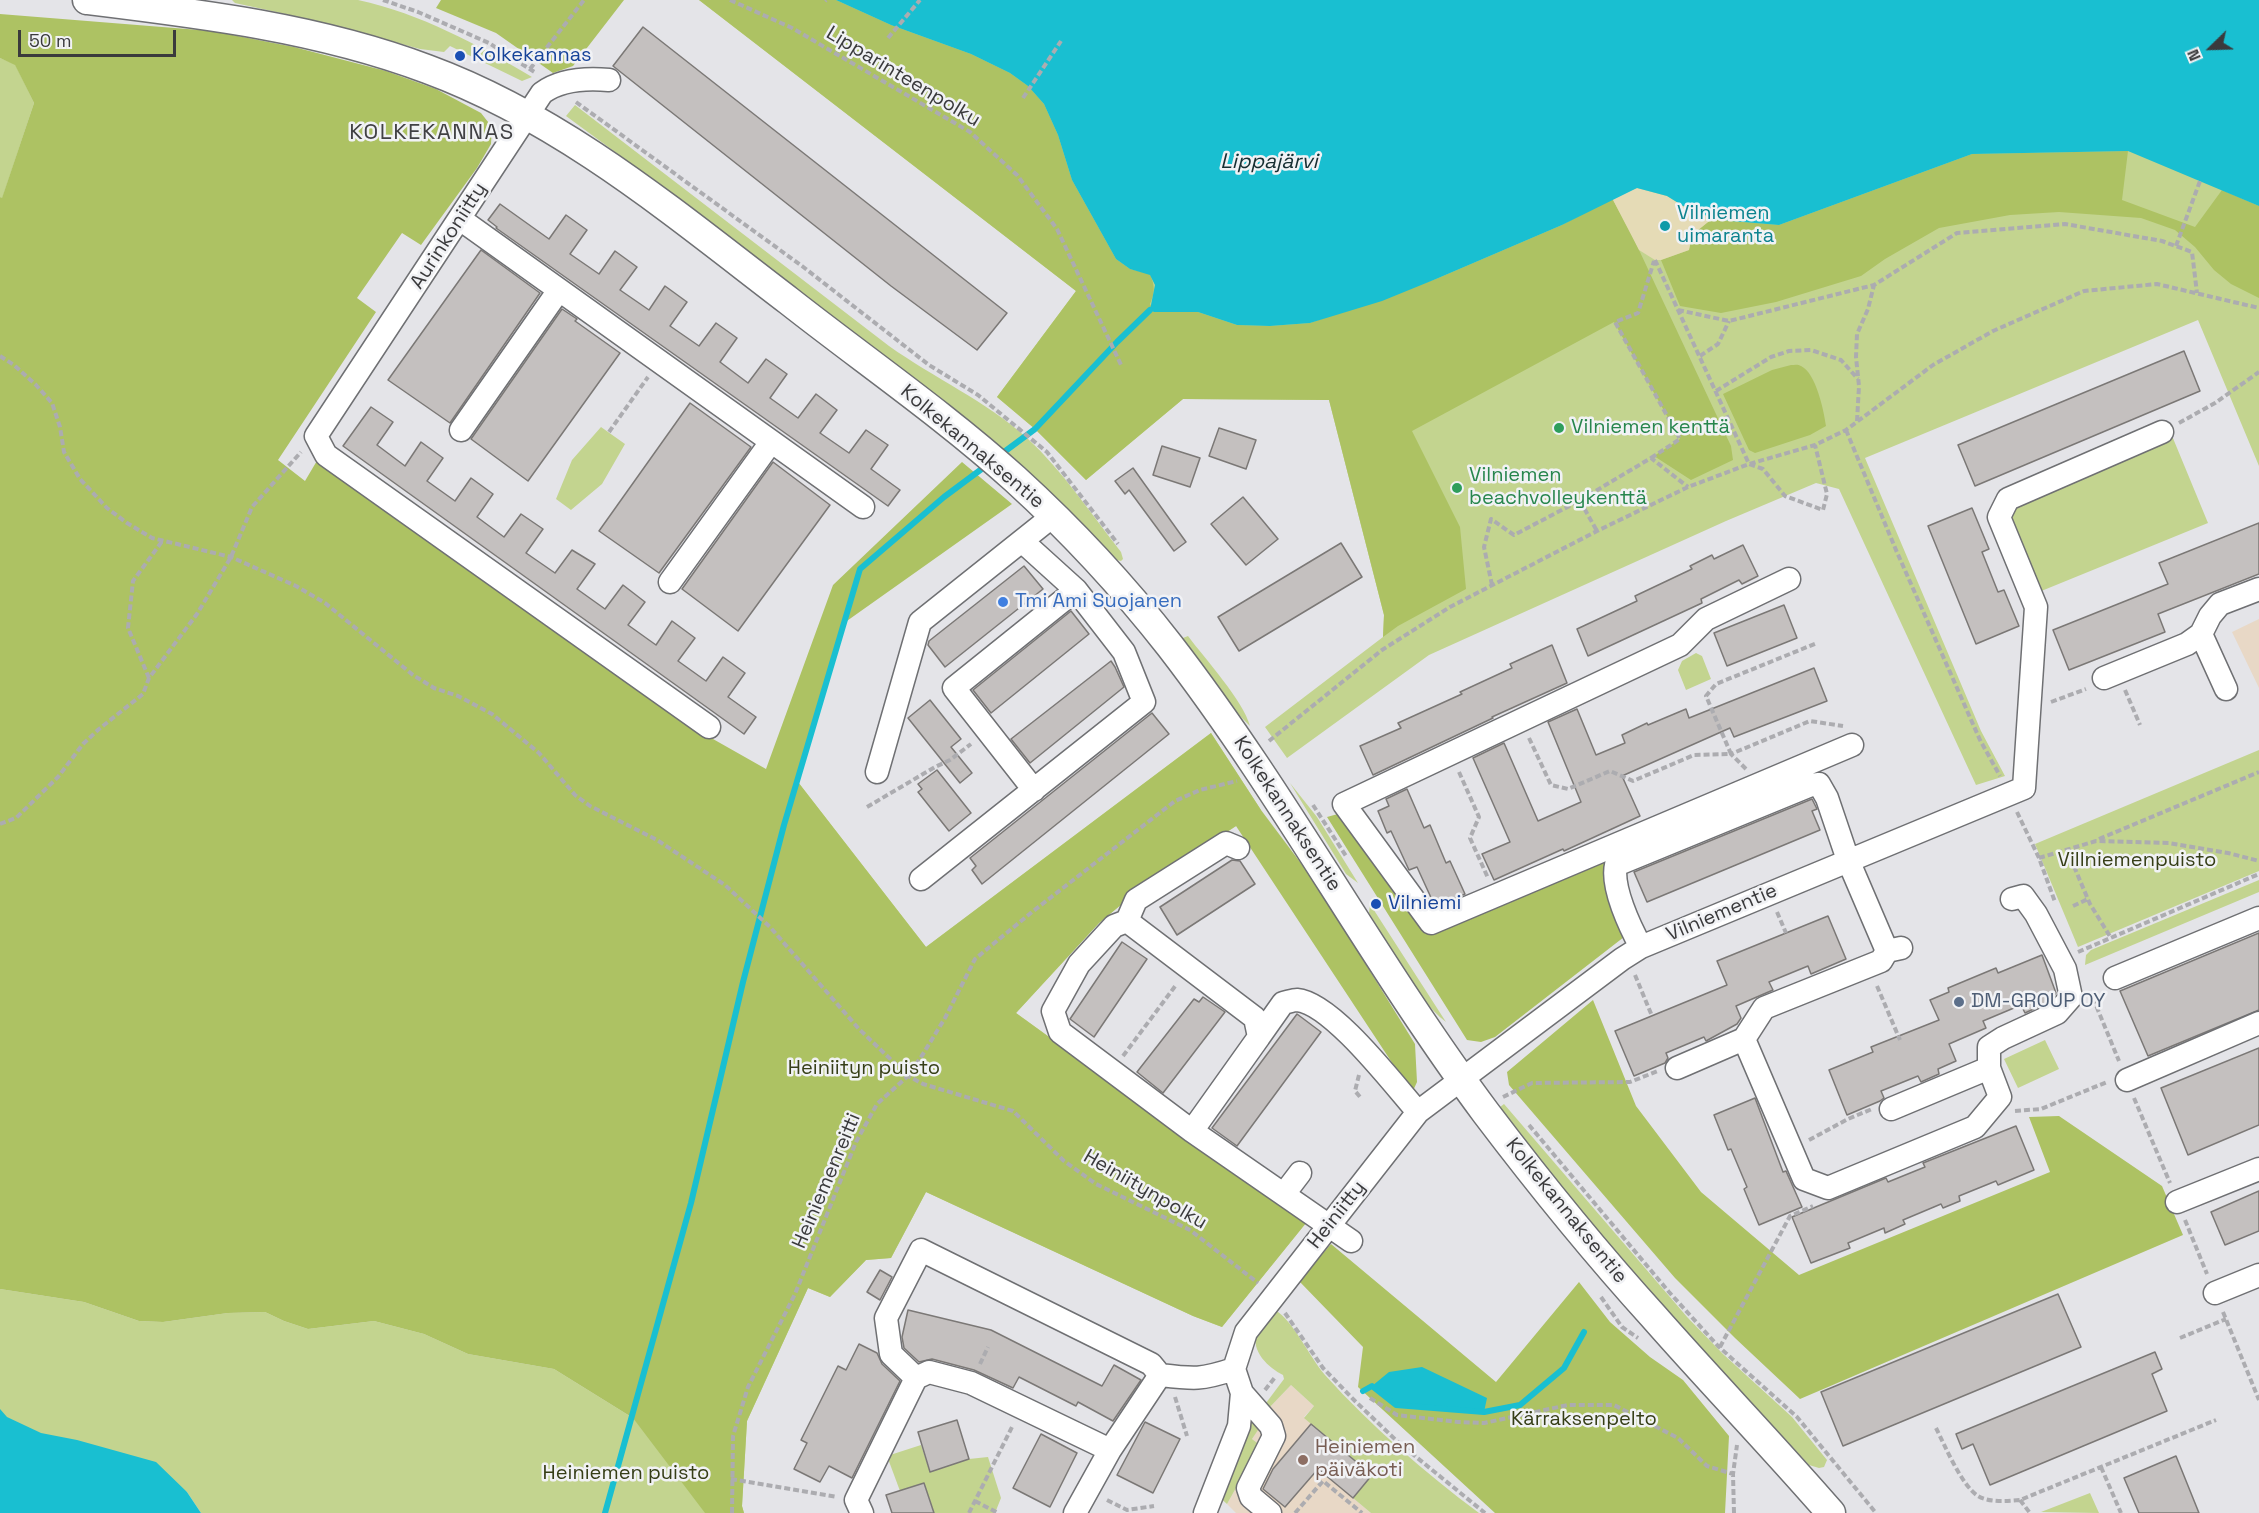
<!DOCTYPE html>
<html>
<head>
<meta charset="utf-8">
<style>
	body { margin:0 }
	#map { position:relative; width:2259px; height:1513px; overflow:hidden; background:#e4e4e8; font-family:"Space Grotesk",sans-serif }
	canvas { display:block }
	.north { position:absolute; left:2181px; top:18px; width:60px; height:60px; -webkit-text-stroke:4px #f1f2f5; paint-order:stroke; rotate:247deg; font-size:16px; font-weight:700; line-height:24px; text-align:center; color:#3a3a3c }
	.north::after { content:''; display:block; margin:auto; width:21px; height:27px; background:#3a3a3c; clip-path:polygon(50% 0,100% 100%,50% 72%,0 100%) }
	.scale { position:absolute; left:18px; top:30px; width:158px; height:27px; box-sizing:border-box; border:3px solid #3a3a3c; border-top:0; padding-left:8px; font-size:18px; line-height:21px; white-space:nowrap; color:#3a3a3c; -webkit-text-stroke:4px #f1f2f5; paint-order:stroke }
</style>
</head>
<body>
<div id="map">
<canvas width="2259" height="1513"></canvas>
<div class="north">N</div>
<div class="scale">50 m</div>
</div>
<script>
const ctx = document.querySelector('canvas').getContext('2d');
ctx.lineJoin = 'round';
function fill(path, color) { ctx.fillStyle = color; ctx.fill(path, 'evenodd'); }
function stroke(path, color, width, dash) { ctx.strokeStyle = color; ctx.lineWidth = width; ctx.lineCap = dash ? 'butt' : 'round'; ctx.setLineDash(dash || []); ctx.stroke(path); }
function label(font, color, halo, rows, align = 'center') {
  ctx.font = font + ' "Space Grotesk",sans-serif'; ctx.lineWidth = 5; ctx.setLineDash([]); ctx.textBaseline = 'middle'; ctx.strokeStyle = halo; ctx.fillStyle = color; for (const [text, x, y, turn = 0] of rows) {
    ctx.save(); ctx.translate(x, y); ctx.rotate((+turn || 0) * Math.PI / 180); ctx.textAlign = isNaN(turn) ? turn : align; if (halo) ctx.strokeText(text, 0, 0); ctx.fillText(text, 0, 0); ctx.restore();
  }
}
fill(new Path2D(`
	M2259 619V688L2232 632Z
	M1291 1385 1314 1406 1304 1417 1372 1475 1353 1498 1371 1513H1236L1227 1504 1260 1445 1252 1439 1269 1408Z`), '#e8d8c6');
fill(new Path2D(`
	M232 0H358C422 14 476 44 532 77L522 81 450 46 444 52 420 49 313 20 235 3Z
	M699 0H2259V466L2198 320 1865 458 1981 731 2005 776 1976 785 1839 489 1816 483 1726 521 1429 655 1287 758 1265 727 1383 637 1384 615 1329 400 1183 399 1086 480 1035 429 997 397 1076 291Z
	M0 58 15 64 34 103 2 199 0 197Z
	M575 105 889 346C934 378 986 401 1027 438 1063 471 1091 514 1121 552L1123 559 1121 561 1113 559C1050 488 976 433 902 374 791 286 680 199 566 116Z
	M601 427 625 444 602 484 571 510 556 499 572 460Z
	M2170 431 2208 523 2034 594 2004 522 2009 500Z
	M1188 636C1205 659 1243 700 1250 726L1237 713 1183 644V638Z
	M1696 653 1702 656 1711 679 1686 690 1678 670 1682 661Z
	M1211 733 1261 810 1145 885 1099 923 1016 1013 1306 1223 1222 1327 1193 1316 926 1192 891 1258 866 1260 830 1297 808 1288 747 1421 742 1506 744 1513H201L187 1492 0 1426V1289L84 1302 139 1321 163 1322 228 1313 265 1312 284 1321 308 1329 374 1321 424 1334 468 1354 554 1369 633 1418 798 782 926 947Z
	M2259 750V871L2078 947 2035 844Z
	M1290 783 1317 817 1358 883 1346 874Z
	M2259 880V892L2085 965 2086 955 2091 950Z
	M1370 904 1446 1022C1413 996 1391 949 1369 913Z
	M2045 1040 2059 1069 2018 1088 2004 1059Z
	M1504 1104 1688 1318 1723 1354 1792 1417 1827 1460 1824 1467 1819 1468 1809 1465 1647 1290 1572 1201 1500 1107Z
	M1275 1310C1293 1320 1310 1358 1325 1375 1371 1426 1424 1472 1479 1513H1371L1353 1498 1372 1475 1304 1418 1314 1406 1291 1385 1269 1408 1266 1403 1284 1379 1283 1375C1269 1368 1250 1351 1257 1333 1260 1325 1269 1317 1275 1310Z
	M1251 1420 1258 1430 1252 1439 1260 1445 1227 1504 1218 1496 1247 1422Z
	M921 1445 930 1472 969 1459 988 1457 1001 1498 995 1513H934L924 1483 900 1491 887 1456Z
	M2090 1493 2099 1513 2041 1512Z`), '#c3d48f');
fill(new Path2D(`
	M441 0H624L573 66 553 73 496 33 436 8Z
	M699 0H836L891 25 971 54 1010 73 1028 86 1044 104 1058 135 1072 180 1116 259 1130 269 1150 274C1155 286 1155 292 1150 304L1154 312H1198L1237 325 1270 326 1310 323 1436 279 1562 225 1612 198 1632 235 1731 446 1733 460 1691 480 1654 456 1680 439 1614 322 1412 431 1460 527 1466 589 1398 626 1383 637 1384 615 1329 400 1183 399 1086 480 1035 429 997 397 1076 291Z
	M0 14 212 31 294 47 386 71 436 89 481 113 492 127 491 144 477 168 421 245 402 233 357 298 376 312 278 460 305 481 318 459 713 739 766 769 833 585 962 462 1012 504 844 623 798 782 926 947 1211 733 1261 810 1315 882 1415 1044 1417 1082 1412 1093 1236 826 1145 885 1099 923 1016 1013 1306 1223 1222 1327 1193 1316 926 1192 891 1258 866 1260 830 1297 808 1288 747 1421 742 1506 744 1513H705L633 1418 554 1369 468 1354 424 1334 374 1321 308 1329 284 1321 265 1312 228 1313 163 1322 139 1321 84 1302 0 1289V197L2 198 34 103 15 65 0 58Z
	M2128 151 2122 200 2195 227 2222 190 2259 206V298L2231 284 2214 270 2195 247 2175 230 2141 218 2059 212 2010 215 1939 228 1885 259 1861 276 1776 302 1721 313 1680 306 1661 260 1689 250 1692 235 1713 218 1731 221 1779 225 1972 154Z
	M1791 365C1794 365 1798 364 1801 366 1816 373 1824 411 1826 426L1810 435 1755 453 1749 450 1723 394 1772 370Z
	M1345 812 1433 934 1605 862 1624 937 1495 1037 1481 1042 1467 1040 1327 817Z
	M1593 1000 1636 1106 1701 1192 1799 1275 2050 1172 2029 1117 2059 1116 2162 1186 2183 1235 1800 1399 1735 1338 1675 1278 1509 1085 1507 1072Z
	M1331 1244 1496 1382 1579 1282 1610 1322 1650 1357 1683 1380 1729 1436 1725 1513H1495L1358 1387 1363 1347 1299 1281Z`), '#adc263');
fill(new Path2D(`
	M1637 188 1667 196 1688 209 1713 218 1692 235 1689 250 1661 260H1655L1639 250 1612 198Z`), '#e5dbb6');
fill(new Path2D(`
	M836 0H2259V206L2128 151 1972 154 1779 225 1731 221 1713 218 1688 209 1667 196 1637 188 1562 225 1436 279 1382 301 1310 323 1270 326 1237 325 1198 312H1154L1150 310 1155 285 1150 275 1130 269 1116 259 1072 180 1058 135 1044 104 1028 86 1010 73 971 54 891 25Z
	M1422 1367 1487 1398 1484 1412 1396 1405 1372 1386 1389 1372Z
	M0 1409 7 1417 41 1433 77 1440 156 1462 187 1492 201 1513H0Z`), '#19bfd1');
stroke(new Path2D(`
	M1000 455 1035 429 1117 342 1150 310
	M1363 1391 1372 1386 1396 1405 1484 1412 1520 1405 1564 1368 1584 1332
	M605 1513 691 1203 743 982 784 825 860 569 944 497 987 465`), '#19bfd1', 6);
const building = new Path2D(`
	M643 27 1007 313 977 350 891 286 613 66Z
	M500 204 549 239 566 215 587 230 570 254 599 274 615 251 637 267 620 290 649 310 665 286 687 302 670 326 699 346 716 323 737 338 720 362 748 383 766 359 787 374 770 398 798 418 816 394 837 410 820 433 849 453 866 430 888 445 871 469 900 490 888 506 496 228 497 227 488 220Z
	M481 250 540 293 450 423 388 380Z
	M562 309 577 319 575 321 620 353 528 481 471 439Z
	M2184 351 2200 391 1975 486 1958 445Z
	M690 403 751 447 659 573 599 531Z
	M371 407 393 422 377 445 405 466 421 442 443 458 427 481 455 501 471 478 493 494 477 517 504 537 521 514 543 529 526 553 555 573 572 550 595 564 577 589 605 609 623 585 645 602 628 625 656 645 672 621 695 638 678 661 706 681 723 657 745 673 728 697 756 717 744 734 343 446Z
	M1219 428 1256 440 1246 469 1209 456Z
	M1162 446 1200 458 1190 487 1153 475Z
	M773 462 830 505 738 631 682 589Z
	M1133 468 1186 542 1174 551 1129 490 1125 494 1115 481Z
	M1243 497 1278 539 1246 565 1211 524Z
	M1972 508 1989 549 1982 552 1998 592 2004 590 2019 626 1976 644 1928 526Z
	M2259 523V574L2158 614 2165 632 2069 670 2053 630 2168 584 2159 563Z
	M1341 543 1362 577 1239 651 1218 617Z
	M1743 545 1758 576 1742 584 1739 580 1701 599 1702 603 1588 656 1577 629 1637 601 1635 596 1692 569 1690 566 1712 555 1714 559Z
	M1024 566 1043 589 945 667 928 645 929 641Z
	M1784 605 1797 638 1727 666 1714 633Z
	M1071 611 1089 634 991 713 973 690Z
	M1552 645 1567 683 1492 717 1493 718 1373 775 1360 746 1401 728 1398 723 1462 694 1460 692 1512 668 1510 664Z
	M1111 661 1115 667 1124 687 1030 763 1011 739Z
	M1814 668 1827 701 1734 737 1730 728 1622 776 1640 816 1564 851 1563 849 1494 880 1482 854 1510 842 1473 758 1504 743 1538 821 1581 802 1548 722 1577 709 1596 755 1625 743 1622 735 1647 723 1648 725 1686 709 1689 718Z
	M930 700 961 739 951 747 972 773 960 783 908 718Z
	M1152 713 1169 734 982 884 972 870 976 866 970 858Z
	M937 770 971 813 949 831 918 792 922 789 918 784Z
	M1407 789 1424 828 1430 825 1446 863 1450 861 1465 894 1444 903 1442 898 1433 902 1417 867 1409 870 1391 831 1387 833 1378 811 1389 806 1386 799Z
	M1812 799 1817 809 1812 811 1820 830 1647 902 1634 872Z
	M1232 860 1240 861 1255 884 1177 935 1160 907Z
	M1828 916 1846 959 1811 974 1808 966 1769 982 1773 990 1736 1006 1741 1018 1737 1024 1706 1041 1704 1037 1666 1053 1668 1058 1665 1063 1634 1076 1615 1031 1727 985 1717 961Z
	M2259 933V1010L2148 1056 2120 991Z
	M1122 942 1147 959 1094 1037 1070 1019Z
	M2042 955 2056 993 2049 1002 2025 1013 2021 1005 1983 1021 1986 1028 1949 1044 1956 1061 1938 1069 1939 1074 1921 1082 1918 1076 1881 1091 1884 1098 1880 1101 1847 1115 1829 1070 1873 1052 1871 1047 1939 1020 1930 1000 1949 992 1948 988 1996 968 1998 973Z
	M1203 997 1225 1012 1163 1093 1137 1072 1194 999 1199 1002Z
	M1297 1014 1321 1032 1237 1146 1212 1128Z
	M2259 1048V1125L2188 1155 2161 1088Z
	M1755 1098 1783 1172 1786 1171 1802 1207 1759 1225 1744 1189 1747 1187 1731 1149 1728 1150 1714 1115Z
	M2016 1126 2034 1170 1998 1185 1996 1181 1959 1196 1960 1201 1943 1208 1941 1204 1903 1220 1905 1224 1885 1233 1884 1228 1848 1243 1850 1248 1811 1263 1792 1217 1886 1178 1888 1182 1925 1167 1923 1163Z
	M2259 1191V1231L2225 1245 2211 1212Z
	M880 1270 892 1277 880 1300 867 1292Z
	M2058 1294 2081 1347 1843 1446 1821 1392Z
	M908 1310 991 1330 1102 1386 1114 1365 1141 1380 1113 1421 1078 1402 1076 1406 1019 1377 1013 1388 974 1370 932 1359 919 1362 904 1348 902 1337Z
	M859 1344 877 1353 882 1364 900 1381 852 1478 829 1466 820 1482 794 1469 807 1443 801 1440 838 1366 846 1370Z
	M2155 1352 2162 1369 2152 1374 2167 1411 1990 1485 1973 1444 1962 1449 1956 1434Z
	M957 1420 969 1459 930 1472 918 1432Z
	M1145 1422 1180 1439 1153 1493 1117 1475Z
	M1311 1424 1372 1475 1353 1498 1318 1469 1285 1507 1263 1489 1273 1469Z
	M1041 1434 1077 1453 1050 1507 1013 1488Z
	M2176 1456 2199 1513H2139L2124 1478Z
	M924 1483 934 1513H892L886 1495Z`);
fill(building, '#c4c0bf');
stroke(building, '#7b7876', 1.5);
const minor = new Path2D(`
	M609 80C587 78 561 79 542 93L316 436 326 455 709 727
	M460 219 863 507
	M461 430 559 290
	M1789 579 1706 619 1680 645 1344 804 1431 923 1852 745
	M670 582 771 442
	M2201 634 2226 689
	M2104 678 2187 644 2201 634 2210 616 2220 604 2259 589
	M877 772 920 622 1053 516
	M1034 790 954 688 1076 590
	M921 879 1144 702 1124 652 1076 590 1023 542
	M1127 921 1136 900 1226 843 1238 848
	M1641 947C1630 927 1611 887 1616 865L1811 785 1819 784 1827 798 1848 860 1887 951
	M2115 978 2259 918
	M1259 1037 1283 1003C1288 1002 1293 1000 1297 1000 1332 1003 1394 1085 1418 1112
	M1677 1068 1744 1039
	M1989 1068V1047L2003 1038 2057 1013 2071 997 2065 969 2036 914 2023 896 2012 899
	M2127 1080 2259 1023
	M1891 1109 1989 1068 2000 1097 1975 1127 1828 1188 1804 1179 1744 1039 1764 1008 1881 961 1887 951 1901 948
	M1192 1131 1259 1037 1255 1018 1127 921 1114 926 1079 964 1053 1011 1060 1032 1192 1131 1351 1241
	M1284 1194 1300 1173
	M2177 1202 2259 1169
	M2215 1293 2259 1275
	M1234 1369 1246 1332 1418 1112 1622 959 1641 947 2024 788 2036 607 1999 517 2008 499 2162 432
	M916 1378 891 1354 886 1318 921 1250 1151 1364 1160 1375C1194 1379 1201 1380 1234 1369
	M1242 1393 1271 1426 1274 1436 1248 1488 1251 1497 1270 1513
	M862 1513 856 1500 916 1378 929 1372 971 1383 1110 1450
	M1075 1513 1110 1450 1160 1375
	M1205 1513 1239 1426 1242 1393 1234 1369`);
const major = new Path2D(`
	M87 0C202 14 318 28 427 69 563 119 675 214 789 301 864 360 944 415 1015 479 1071 530 1124 587 1170 646 1285 795 1374 963 1486 1113 1539 1183 1595 1252 1654 1317 1712 1383 1773 1446 1831 1513`);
stroke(minor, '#6f7073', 25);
stroke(major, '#6f7073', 31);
stroke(new Path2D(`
	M383 0 418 12 489 43 536 73
	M730 0 792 28 970 132 1017 175 1057 229 1122 367
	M825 1 826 0
	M888 38 920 0
	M530 69 584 0
	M1023 98 1061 41
	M576 102 802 266 929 365 978 395 1047 452 1118 544
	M2176 246 2200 181
	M1655 260 1749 464 1763 469 1785 496 1823 510 1827 494 1815 445
	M1678 310 1729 321 1874 285 1957 233 2065 224 2162 241 2192 252 2197 293
	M0 356 14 365 36 385 52 403 60 427 64 452 80 479 107 508 127 523 152 538 231 557 296 586 325 603 413 675 434 688 458 696 492 714 539 753 575 795 590 806 657 840 725 885 770 927 859 1029 908 1076 923 1084 1013 1111 1064 1161 1096 1184 1190 1230 1258 1283
	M1700 356 1718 344 1729 321
	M1716 391 1771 357 1789 351 1811 350 1841 360 1858 379
	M1857 421 1859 386 1856 357 1857 334 1868 309 1874 285
	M2179 423 2215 403 2259 372
	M1846 430 1896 550 1980 740 2000 776
	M609 432 648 377
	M1651 458 1680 439 1615 322 1638 313 1654 261
	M1580 501 1597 531
	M1492 585 1484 547 1491 519 1514 535 1577 502 1651 458 1688 487
	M149 678 128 628 133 581 163 540
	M2125 690 2140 725
	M2051 702 2086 689
	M1529 738 1551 785 1568 789 1610 771 1633 781 1694 755 1731 754 1706 696 1716 684 1817 643
	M1269 741 1382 650 1450 607 1597 531 1688 487 1749 464 1815 445 1846 430 1933 365 1993 331 2084 291 2157 284 2259 308
	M1746 769 1731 754 1810 721 1843 726
	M1459 772 1479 817 1470 838 1488 878
	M1313 805 1346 856
	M867 807 935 767 950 760 971 744
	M2017 812 2039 858 2055 902
	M0 824 16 818 58 777 83 744 99 729 143 694 149 678 197 614 231 557 252 507 301 452
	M2099 839 2259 772
	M2067 850 2090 904 2111 938
	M2039 858 2096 841 2169 843 2228 853 2259 861
	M2073 906 2088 899
	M1777 912 1786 933
	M2078 952 2259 874
	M1635 975 1652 1016
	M1877 986 1900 1040
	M2093 998 2119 1061
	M1123 1056 1176 985
	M1359 1075 1355 1091 1361 1098
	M1503 1097 1532 1083 1630 1082 1658 1071
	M2134 1098 2170 1183
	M2015 1111 2041 1109 2107 1082
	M1529 1125 1669 1292 1718 1346 1797 1417 1876 1513
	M1809 1140 1848 1119 1872 1109
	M2185 1220 2207 1274
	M1601 1297 1622 1327 1638 1338
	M2223 1312 2259 1400
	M1285 1313 1323 1368 1355 1401 1399 1443 1485 1513
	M2180 1338 2226 1319
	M1720 1347 1790 1216 1813 1206
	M980 1364 988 1347
	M1265 1390 1276 1376
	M1175 1397 1187 1436
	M1370 1398 1397 1415 1458 1422 1484 1423 1568 1405H1614L1678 1438 1707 1466 1733 1474
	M1936 1428C1945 1446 1962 1486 1978 1496 1990 1503 2007 1501 2020 1500L2216 1420
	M2101 1467 2121 1513
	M731 1479 837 1497
	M1107 1500 1127 1510 1154 1506
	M2020 1500 2030 1513
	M975 1501 998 1513
	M732 1513 733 1436 748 1387 795 1294 856 1142 877 1104 908 1076 923 1054 945 1018 975 959 1032 912 1175 801 1200 790 1237 781
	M969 1513 1013 1425
	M1295 1513 1323 1481 1362 1513
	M1734 1513 1733 1474 1737 1445`), '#acacb0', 4, [6, 3]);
stroke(minor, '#fff', 22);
stroke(major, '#fff', 28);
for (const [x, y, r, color] of [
	[460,56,6,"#1a4fb4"],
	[1665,226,6,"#0f9aa8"],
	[1559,428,6,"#2e9e5b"],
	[1457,488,6,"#2e9e5b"],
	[1003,602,6,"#3f7fe0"],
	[1376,904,6,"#1a4fb4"],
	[1959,1002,6,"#5c6f8a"],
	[1303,1460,6,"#8d6e63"]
]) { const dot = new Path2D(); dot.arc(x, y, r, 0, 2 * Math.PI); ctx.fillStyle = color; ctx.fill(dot); stroke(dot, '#f1f2f5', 2); }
label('20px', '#164399', '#f1f2f5', [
	["Kolkekannas",472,56],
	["Vilniemi",1388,904]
], 'left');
label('20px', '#3a3a3c', '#f1f2f5', [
	["Lipparinteenpolku",903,77,31],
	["Aurinkoniitty",449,236,-57],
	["Kolkekannaksentie",972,447,40],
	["Kolkekannaksentie",1287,814,57],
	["Vilniementie",1722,913,-23],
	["Heiniemenreitti",827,1181,-67],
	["Heiniitynpolku",1145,1190,30],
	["Kolkekannaksentie",1566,1211,51],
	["Heiniitty",1337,1215,-52]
]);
label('20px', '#0d838f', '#f1f2f5', [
	["Vilniemen",1677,214],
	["uimaranta",1677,237]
], 'left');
label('20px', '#27864d', '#f1f2f5', [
	["Vilniemen kenttä",1571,428],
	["Vilniemen",1469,476],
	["beachvolleykenttä",1469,499]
], 'left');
label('20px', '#366cbe', '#f1f2f5', [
	["Tmi Ami Suojanen",1015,602]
], 'left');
label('20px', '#363e17', '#f1f2f5', [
	["Villniemenpuisto",2137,861],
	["Heiniityn puisto",864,1069],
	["Kärraksenpelto",1584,1420],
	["Heiniemen puisto",626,1474]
]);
label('20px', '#4e5e75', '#f1f2f5', [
	["DM-GROUP OY",1971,1002]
], 'left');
label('20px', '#785e54', '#f1f2f5', [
	["Heiniemen",1315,1448],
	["päiväkoti",1315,1471]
], 'left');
label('italic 21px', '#162e32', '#f1f2f5', [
	["Lippajärvi",1269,162]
]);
ctx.letterSpacing = '1.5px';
label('22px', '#414144', '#f1f2f5', [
	["KOLKEKANNAS",432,133]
]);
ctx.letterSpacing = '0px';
</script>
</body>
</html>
